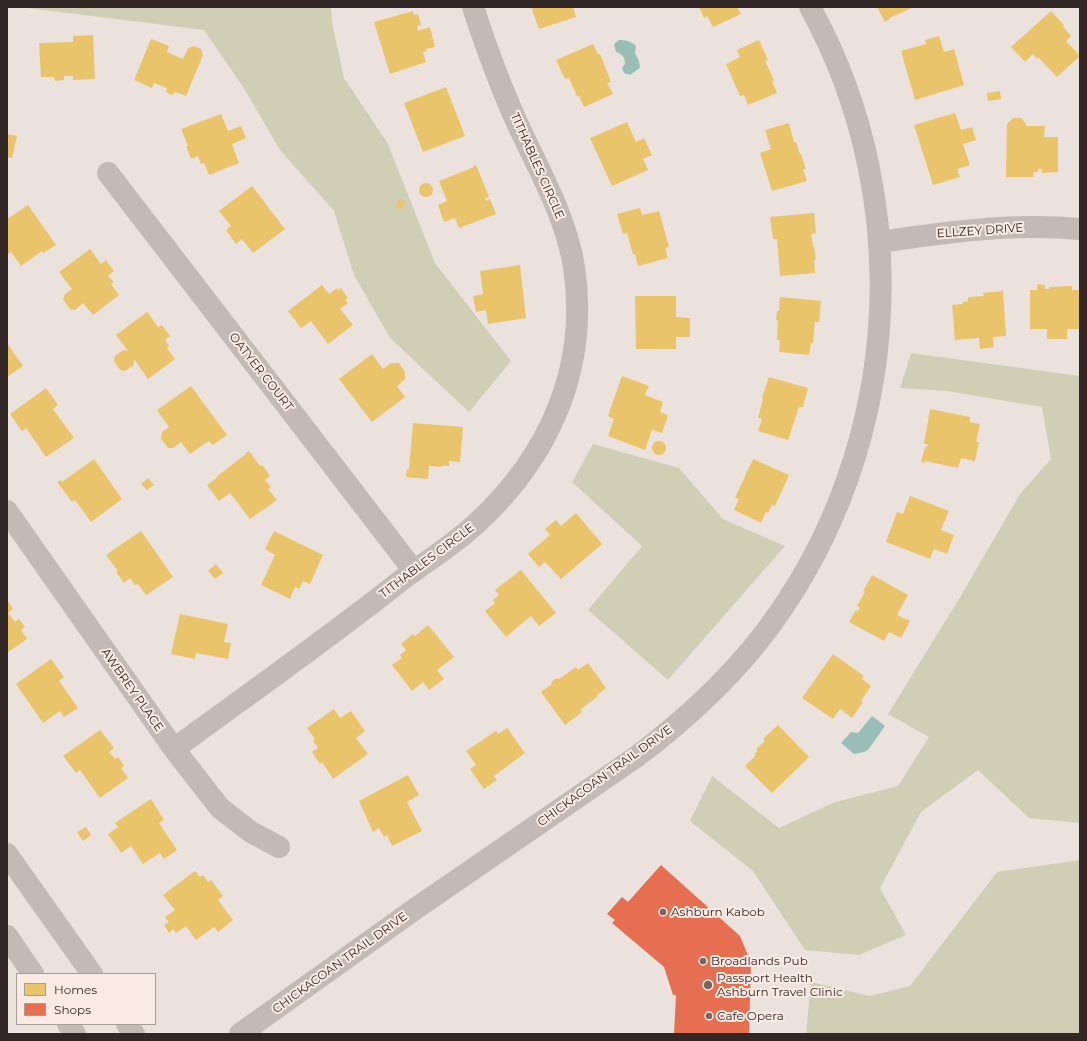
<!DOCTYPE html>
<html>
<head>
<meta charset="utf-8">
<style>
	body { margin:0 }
	#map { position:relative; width:1087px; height:1041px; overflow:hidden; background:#ebe2dd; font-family:Montserrat,sans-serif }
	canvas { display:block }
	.frame { position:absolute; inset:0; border:8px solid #332725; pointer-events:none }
	.legend { position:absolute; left:16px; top:973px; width:140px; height:52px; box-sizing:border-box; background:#f9ebe3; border:1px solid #aa9d97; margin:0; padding:5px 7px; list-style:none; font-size:12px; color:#332725 }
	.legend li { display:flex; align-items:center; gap:8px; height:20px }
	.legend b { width:20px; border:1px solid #aa9d97 }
</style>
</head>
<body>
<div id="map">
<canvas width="1087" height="1041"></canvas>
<div class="frame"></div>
<ul class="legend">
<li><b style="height:11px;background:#e9c46a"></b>Homes</li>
<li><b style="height:11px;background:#e76f51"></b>Shops</li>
</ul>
</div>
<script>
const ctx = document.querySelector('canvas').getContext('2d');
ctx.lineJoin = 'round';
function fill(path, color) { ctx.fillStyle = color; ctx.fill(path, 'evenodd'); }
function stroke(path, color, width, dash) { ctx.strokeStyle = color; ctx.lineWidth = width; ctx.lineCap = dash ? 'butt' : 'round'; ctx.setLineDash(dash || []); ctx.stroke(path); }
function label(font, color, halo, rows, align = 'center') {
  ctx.font = font + ' Montserrat,sans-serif'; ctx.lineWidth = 4; ctx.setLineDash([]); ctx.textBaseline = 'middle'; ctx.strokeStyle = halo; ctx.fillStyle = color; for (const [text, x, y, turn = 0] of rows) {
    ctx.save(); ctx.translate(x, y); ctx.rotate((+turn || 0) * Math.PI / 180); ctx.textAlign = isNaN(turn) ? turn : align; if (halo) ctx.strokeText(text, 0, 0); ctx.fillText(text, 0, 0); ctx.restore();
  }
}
fill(new Path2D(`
	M19 7H331L332 23 344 78 388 144 435 263 511 361 469 412 390 338 354 275 334 211 280 150 245 90 204 30Z
	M911 353 1080 376V823L1029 818 978 770 921 812 880 888 906 935 859 955 805 950 753 871 690 821 712 776 779 828 835 802 898 786 929 737 888 714 959 599 1020 494 1051 459 1042 407 947 391 900 388Z
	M593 444 679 468 723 519 785 546 668 680 588 610 642 546 572 482Z
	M1080 860V1034H806L811 982 870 996 910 986 997 872Z`), '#d0cfb6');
fill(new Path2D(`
	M619 40C625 40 631 41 636 46L635 53 639 61 640 68 630 75 624 73 622 68 625 64C625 57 622 54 616 52L614 44Z
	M872 716 885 726 868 750 864 752 854 754 841 743 851 732 858 733Z`), '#99beb6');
fill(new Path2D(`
	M531 7H573L576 17 539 29Z
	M699 7H737L741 14 713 27 707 16 704 18Z
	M877 7H914L889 18 890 19 885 22Z
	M413 11 414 15 418 14 421 25 417 26 418 31 430 27 435 47 426 49 427 51 423 52 426 62 390 74 374 22Z
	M1051 11 1064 25 1063 27 1071 36 1066 41 1080 56 1057 77 1038 57 1037 59 1033 54 1025 62 1011 47Z
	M93 35 95 79 73 80V76H64V80L55 81 54 77H41L39 43 73 42V36Z
	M939 36 944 52 954 49 964 85 915 100 901 51 926 44 925 40Z
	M151 39 169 46 167 52 183 59 188 48 194 46 201 49 203 55 186 96 175 92 172 95 166 92 167 88 154 83 152 88 134 80Z
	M759 40 768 60 765 61 774 80 772 81 777 93 748 105 744 95 740 96 726 64 740 57 737 50Z
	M593 44 598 54H600L611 82 607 83 613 94 584 107 579 96H577L569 78 565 79 556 60Z
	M446 87 465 136 423 152 404 103Z
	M1000 91 1001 99 988 101 987 93Z
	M955 113 961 130 972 127 976 140 963 144 970 165 957 169 960 177 933 185 914 125Z
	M221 114 228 131 241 126 246 138 232 144 239 163 209 175 204 163 201 164 198 156 191 159 186 146H188L181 129Z
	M1013 118H1021L1026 124V126H1045L1044 137H1058V172L1042 173V169H1038V172H1034L1033 177H1006L1007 124Z
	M627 122 636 142 644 138 652 155 643 159 648 170 612 186 590 138Z
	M789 123 794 142H796L800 154H801L806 169H803L807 181 772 191 760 153 771 149 765 130Z
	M7 134 17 136 12 158 7 157Z
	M476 165 489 197 485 198 486 201 490 199 496 214 459 228 455 218 444 222 438 205 447 201 439 181 474 167 473 166Z
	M419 190a7 7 0 1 1 14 0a7 7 0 1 1-14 0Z
	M252 186 285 229 253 253 242 239 236 244 226 230 231 226 219 211Z
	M398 199 405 201 403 209 396 207Z
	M28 205 56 245 43 253 42 251 21 266 11 252 7 255V219Z
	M640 208 642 215 659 211 669 247 665 248 668 258 638 266 635 254 633 255 627 233 623 234 617 214Z
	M814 213 816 233 811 234 813 246H814L816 260H814L815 273 780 276 777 239H773L770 217Z
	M90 249 101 264 106 260 114 271 108 276 114 282 111 284 119 295 93 315 83 303 75 310 70 309 63 299 65 294 72 289 59 272Z
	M520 265 526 318 488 324 486 310 476 312 473 296 483 294 480 271Z
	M1037 284 1045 285V289H1049V287L1072 286V290H1080V329H1067V339H1047V329H1030V290H1037Z
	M322 285 329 294 337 288 338 290 341 288 348 298 345 300 348 303 340 309 353 325 328 344 311 321 301 328 288 311Z
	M1003 291 1006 336 993 337 994 347 980 349 979 338 955 340 952 305 963 304V302L968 301V297L984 296 983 293Z
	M635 296H676V317L690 318V337H676V349H636Z
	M780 297 821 301 819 322H815L813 343H811L809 355 779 352 780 340H777L778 320H776L777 311H779Z
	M147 312 158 327 162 325 170 336 165 340 169 346 167 348 175 359 148 379 134 359V365L125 371 120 370 114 361 115 356 123 350 128 351 116 335Z
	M7 343 23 366 7 377Z
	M372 354 383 369 391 363H399L405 372V379L397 386 405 397 372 422 339 379Z
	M622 376 649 386 645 395 663 402 660 412 668 415 662 433 652 430 645 450 608 436 614 419 608 416Z
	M769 377 808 388 803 407H799L788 440 758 431 762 419 758 418 763 399 762 398Z
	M191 386 227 435 213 445 209 441 190 454 181 442 173 448H168L161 439 162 432 169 427 157 410Z
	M46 388 58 405 53 409 74 438 46 457 26 428 22 431 10 414Z
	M930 409 970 417V422L980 424 976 442H979L975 461 961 458 958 468 925 461V463L921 462 925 447H927L928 444H924Z
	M413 423 463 427 460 462 449 461V466H442V467L429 466 428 479 406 477 407 469H409Z
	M652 448a7 7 0 1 1 14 0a7 7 0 1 1-14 0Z
	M249 451 260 466 262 465 270 476 265 480 271 487 268 489 277 500 250 519 230 493 219 501 207 485 217 478 216 477 246 454V453Z
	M94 459 122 499 91 522 75 500 72 502 57 482 61 480 62 482Z
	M753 459 789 475 775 506 772 505 768 513 766 512 761 523 734 510 739 499 735 498Z
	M148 478 154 485 147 490 141 484Z
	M910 496 949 511 941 530 954 535 947 554 934 549 930 559 886 542 897 512 903 514Z
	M576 513 602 544 561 579 545 562 539 567 528 554 550 535 545 529 556 520 561 526Z
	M141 531 173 577 146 595 138 584 135 585 130 578 124 583 116 572 118 571 106 555Z
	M274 531 323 555 310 584 303 581 299 589 295 587 290 599 261 585 275 555 265 549Z
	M216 564 223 573 215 579 208 571Z
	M521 570 556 613 539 626 531 616 506 637 485 611 495 603 493 600 499 595 495 590Z
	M872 575 908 595 897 615 910 621 901 638 889 632 884 641 849 622 856 610 858 611 860 608 857 606 865 592 863 591Z
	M7 600 13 609 8 613 15 622 19 619 25 627 21 630 27 639 7 653Z
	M180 614 228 624 224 642 231 643 228 659 196 653 195 659 171 654Z
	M428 625 454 657 437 670 444 679 429 690 423 682 412 691 392 665 402 658 400 655 406 650 401 644 413 634 415 636Z
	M833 654 864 676 862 679 871 686 861 701 863 702 852 718 840 709 833 719 802 698Z
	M51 659 64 677 59 681 78 708 64 717 60 711 43 723 16 684Z
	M588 663 606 688 597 695 598 696 580 710 582 712 565 725 541 692 552 684 551 682 557 678 559 679 576 667 578 670Z
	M334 709 340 718 351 711 365 731 356 738 368 754 333 779 322 762 320 764 312 752 318 748 313 741 315 739 307 728Z
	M778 725 809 757 772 793 745 766 756 755 754 754 758 751 756 749 765 741 763 739Z
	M507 728 525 753 494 776 497 780 484 789 470 769 476 765 466 751 496 731 498 734Z
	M100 730 114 748 109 752 115 759 118 757 124 766 121 768 128 778 100 798 80 770 76 773 63 756Z
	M408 775 419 795 407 802 422 831 392 846 387 835 384 837 379 828 373 832 359 801Z
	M151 799 164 820 159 823 177 850 164 859 160 853 143 864 131 846 121 853 108 834 118 827 115 823Z
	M86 827 91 835 83 841 77 832Z
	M195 871 200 877 203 875 208 882 211 880 223 896 218 900 233 920 218 932 214 927 196 940 186 926 176 933 173 929 169 933 164 925 169 922 165 917 175 910 163 895Z`), '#e9c46a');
fill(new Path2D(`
	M661 865 740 936 751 963 749 1034H674L676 995H673L664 967 612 923 615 920 607 914 622 897 628 902Z`), '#e76f51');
stroke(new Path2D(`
	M108 173 414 571
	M880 242C946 232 1013 223 1080 229
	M7 511 174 749 220 808 251 832 279 847
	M174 749C242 699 310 651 376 600 389 590 401 580 414 571 436 555 458 541 478 522 550 455 589 367 574 267 566 217 540 172 519 127 501 88 486 47 473 7
	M7 854 92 974
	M7 936 33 974
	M68 1024 75 1034
	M127 1024 134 1034
	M240 1034 415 909 636 757C680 724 721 687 756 644 900 464 921 209 810 7`), '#c3bab6', 22);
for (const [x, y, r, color] of [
	[663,912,4,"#736865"],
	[703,961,4,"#736865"],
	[708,985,5,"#736865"],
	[709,1016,4,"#736865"]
]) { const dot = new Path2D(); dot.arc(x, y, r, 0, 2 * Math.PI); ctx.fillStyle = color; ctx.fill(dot); stroke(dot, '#f9ebe3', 1.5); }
label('12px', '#332725', '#f9ebe3', [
	["TITHABLES CIRCLE",537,166,66],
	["ELLZEY DRIVE",980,231,-4],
	["OATYER COURT",261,372,52],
	["TITHABLES CIRCLE",427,561,-37],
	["AWBREY PLACE",132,690,55],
	["CHICKACOAN TRAIL DRIVE",605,776,-36],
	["CHICKACOAN TRAIL DRIVE",340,963,-36]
]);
label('12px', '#332725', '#f9ebe3', [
	["Ashburn Kabob",671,912],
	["Broadlands Pub",711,961],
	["Passport Health",717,978],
	["Ashburn Travel Clinic",717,992],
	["Cafe Opera",717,1016]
], 'left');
</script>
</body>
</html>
